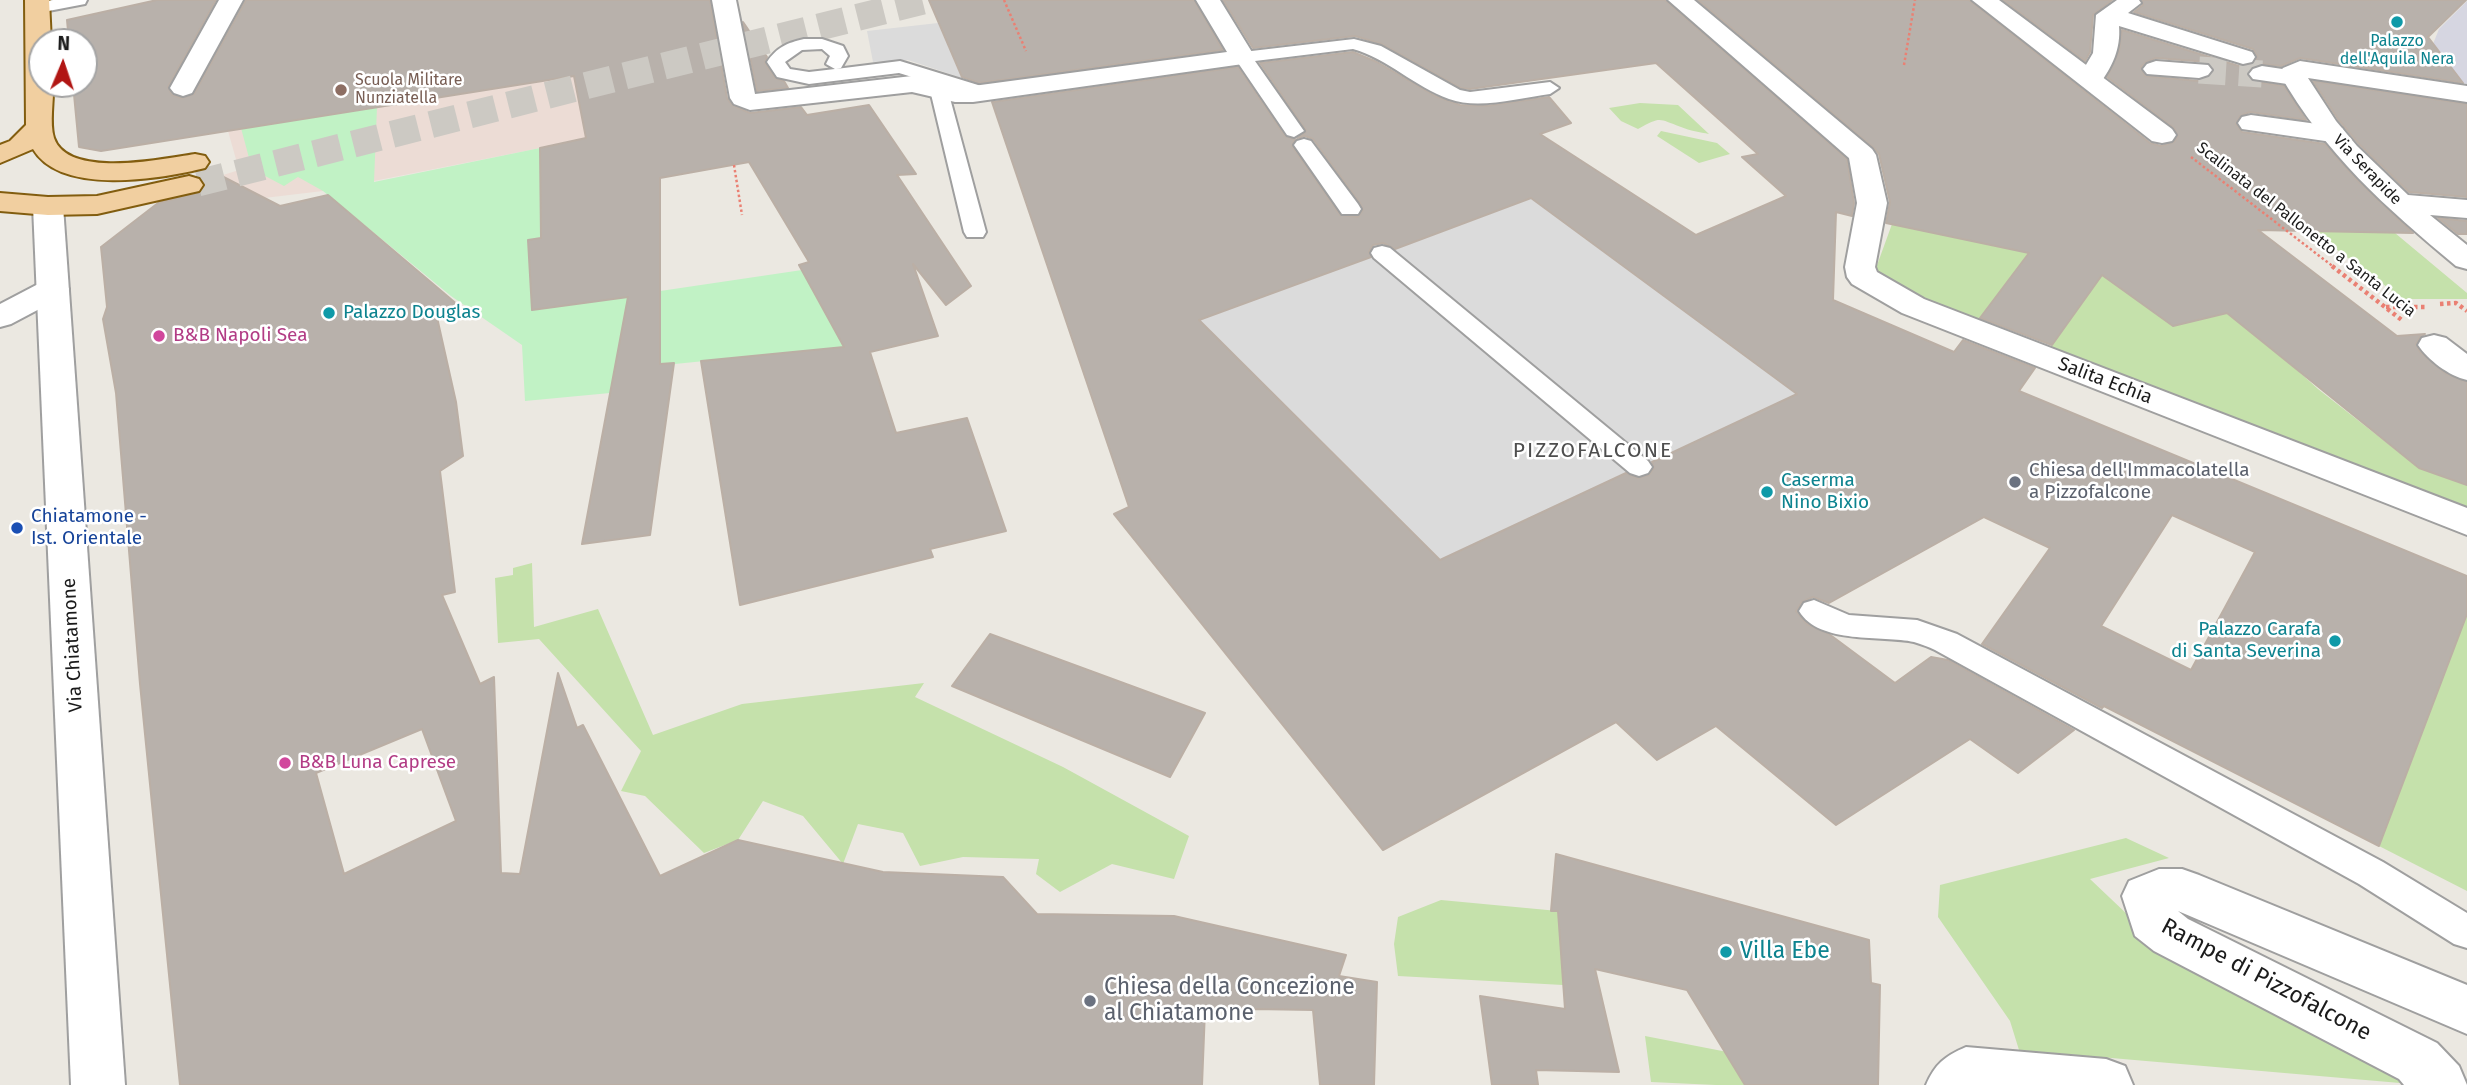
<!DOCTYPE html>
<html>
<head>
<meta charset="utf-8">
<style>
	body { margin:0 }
	#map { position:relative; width:2467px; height:1085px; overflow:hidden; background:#ebe8e1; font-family:"Fira Sans",sans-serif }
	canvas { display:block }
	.north { position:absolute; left:28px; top:28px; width:70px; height:70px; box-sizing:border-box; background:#fff; border:2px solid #a4a4a4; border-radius:50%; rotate:2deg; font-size:19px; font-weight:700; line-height:28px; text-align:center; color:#1b1b1b }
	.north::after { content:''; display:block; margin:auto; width:24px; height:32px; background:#b11614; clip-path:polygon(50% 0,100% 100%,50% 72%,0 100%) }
</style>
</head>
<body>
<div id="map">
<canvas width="2467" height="1085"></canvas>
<div class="north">N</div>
</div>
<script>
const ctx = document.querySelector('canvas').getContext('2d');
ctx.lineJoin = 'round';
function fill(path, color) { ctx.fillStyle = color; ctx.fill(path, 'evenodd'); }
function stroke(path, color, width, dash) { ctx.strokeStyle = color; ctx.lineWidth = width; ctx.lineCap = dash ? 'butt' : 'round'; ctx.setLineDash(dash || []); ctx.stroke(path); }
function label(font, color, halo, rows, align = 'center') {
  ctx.font = font + ' "Fira Sans",sans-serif'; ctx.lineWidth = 5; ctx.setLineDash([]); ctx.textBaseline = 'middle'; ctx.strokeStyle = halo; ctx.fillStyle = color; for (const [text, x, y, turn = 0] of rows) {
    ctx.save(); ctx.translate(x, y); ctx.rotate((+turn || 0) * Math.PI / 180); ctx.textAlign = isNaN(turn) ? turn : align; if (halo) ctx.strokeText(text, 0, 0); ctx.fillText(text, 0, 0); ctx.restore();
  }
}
fill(new Path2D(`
	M285 0 728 111 323 191 264 198 220 176 239 170 228 131Z`), '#ecdcd5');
fill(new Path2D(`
	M1640 103 1678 105 1709 134C1700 132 1690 131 1681 127 1658 119 1662 116 1638 129L1621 121 1609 108Z
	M1661 131 1717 143 1730 154 1699 163 1657 136Z
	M1945 215 2073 253 2173 326 2233 312 2318 389 2419 468 2467 485V508L2050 348 2063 329 1992 302 1978 321 1872 279 1892 224 1942 235Z
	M2312 231 2395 233 2467 293V299H2403Z
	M532 563 534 627 598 609 653 735 742 704 924 683 915 697 1063 767 1189 836 1174 879 1112 864 1060 892 1036 874 1039 859 963 857 920 866 903 833 858 824 843 864 803 816 763 801 738 840 704 853 645 796 621 791 641 751 539 639 498 643 495 578 513 575V568Z
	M2467 614V891L2379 846Z
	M2126 838 2169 858 2090 879 2169 954 2407 1072 2400 1083 2019 1050 2010 1021 1938 917 1940 885Z
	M1441 900 1558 911 1563 985 1398 976 1394 944 1398 917Z
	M1645 1036 1820 1070 1827 1085H1716L1651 1082Z`), '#c5e1ab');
fill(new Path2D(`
	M377 107 374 182 540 148 541 238 528 241 532 310 802 270 844 347 615 370 610 393 525 401 522 345 451 296 323 191 298 177 284 186 252 169 241 128Z`), '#c1f2c5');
fill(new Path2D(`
	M938 23 962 78 908 60 873 62 867 31Z
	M1531 198 1797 394 1440 560 1199 320Z`), '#dbdbdb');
fill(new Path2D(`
	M2467 1V84L2284 52 2453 70 2433 44 2439 29Z`), '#d6d6e1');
const building = new Path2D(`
	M157 0H216L168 87 172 95 182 98 194 94 246 0H710L727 98 732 105 750 113 801 107 807 115 869 105 916 174 897 175 971 286 946 305 913 264 938 336 870 352 896 433 967 418 1006 531 930 549 933 557 740 605 701 361 844 347 799 265 809 262 749 162 660 178V364L674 363 650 535 582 544 628 297 532 310 528 240 541 238 540 148 586 138 574 76 101 151 79 147 73 84H84V42H69L67 20Z
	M929 0H1194L1223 50 979 83 962 77Z
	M1223 0H1665L1847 159 1854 203 1852 216 1836 212 1833 300 1954 352 1963 340 2035 368 2019 391 2467 576V614L2379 846 2104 706 2102 708 1982 644 2050 548 1984 517 1829 603 1813 597 1802 602 1796 611 1807 624 1829 634 1895 683 1931 657 1948 660 2074 730 2018 773 1970 739 1836 825 1716 726 1657 760 1616 722 1383 850 1114 514 1129 507 992 102 1238 67 1285 136 1295 139 1292 146 1340 215 1358 217 1363 210 1360 203 1313 139 1305 136 1297 138 1305 133 1306 130 1260 63 1353 52 1377 62 1435 96 1460 105 1486 106 1549 97 1571 123 1540 134 1696 235 1786 196 1742 157 1758 154 1656 63 1470 89 1461 88 1382 44 1355 36 1253 48ZM1531 198 1797 394 1652 462 1654 468 1649 475 1638 478 1626 473 1440 560 1199 320 1371 257 1369 252 1373 245 1383 243 1395 249ZM2172 515 2255 552 2191 670 2101 626Z
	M1698 0H1969L2150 143 2161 146 2174 142 2178 136 2174 128 2107 77 2119 51 2122 30 2242 67 2254 63 2257 56 2253 49 2134 12 2143 5 2142 0H2466L2428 37 2463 83 2300 58 2281 66 2261 64 2252 67 2247 72 2251 81 2284 86 2306 120 2250 112 2240 116 2236 124 2242 132 2325 144 2357 180 2413 233 2258 230 2397 336 2425 334 2420 337 2416 344 2420 352 2445 373 2467 382V485L2419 468 2227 313 2173 326 2102 275 2052 345 1980 318 2029 253 1886 223 1890 202 1879 154 1874 148ZM2156 58 2208 62 2215 70 2209 77 2199 81 2145 76 2141 67 2146 62Z
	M2003 0H2112L2093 15 2090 52 2085 61Z
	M743 22 767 57 765 63 775 78 784 81 788 88 757 91Z
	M2313 81 2467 104V197L2409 192 2359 144 2338 119Z
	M208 169 280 206 328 195 459 306 436 313 456 402 463 456 440 471 455 592 442 595 480 684 494 677 501 873 520 874 558 673 577 728 583 725 660 876 738 840 883 872 1003 877 1037 914 1174 916 1346 955 1339 976 1377 982 1374 1085H1320L1313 1010 1254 1009 1205 1010 1202 1085H180L140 684 116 393 103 319 107 307 101 247 158 203 201 192 205 184 197 176ZM422 729 456 821 344 874 316 773Z
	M2438 218 2467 221V234H2458Z
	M990 634 1205 713 1170 777 952 686Z
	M1556 854 1869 940 1871 983 1880 985 1878 1085H1745L1687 990 1595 969 1619 1072 1536 1070 1538 1085H1492L1480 996 1565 1009 1558 911H1551Z`);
fill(building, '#b8b1ab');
stroke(building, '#bbafa5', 2);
stroke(new Path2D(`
	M2199 70 2262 74`), '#ccc9c3', 27, [27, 13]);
stroke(new Path2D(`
	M198 183 927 0`), '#ccc9c3', 27, [27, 13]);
const service = new Path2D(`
	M53 0H87L85 4 38 13 29 8 32 4Z
	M804 39H822L843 46 848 56 841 68 836 69 900 61 991 89 993 93 984 99 947 87 986 232 983 237H967L964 232 930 90 938 85 899 73 809 84 777 77 767 62C777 47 787 43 804 39ZM822 49 830 56 826 64 835 69 809 72 790 69 785 62 802 50Z
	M1354 39 1381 46 1460 90 1470 92 1550 82 1559 88 1550 94C1519 98 1478 110 1449 99 1415 87 1388 59 1353 49L1255 61 1304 131 1294 137 1287 135 1234 57 1243 52Z
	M1304 139 1311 141 1358 204 1361 209 1358 214H1342L1294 145 1297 141Z
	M1382 246 1390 248 1648 461 1652 467 1648 473 1639 476 1630 473 1374 258 1371 253 1374 248Z
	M1814 600 1849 615 1917 620 1957 634 2383 862 2467 913V948L2454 944 2359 884 1935 650C1929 647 1921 644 1914 642 1883 635 1819 645 1799 611L1804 603Z`);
const pedestrian = new Path2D(`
	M219 0H243L192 93 183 96 174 93 170 88Z
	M2117 0H2139L2141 3 2128 13 2252 52 2255 57 2252 62 2243 64 2119 26C2121 49 2112 67 2099 85L2090 88 2081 85 2077 80 2093 53 2096 15Z
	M2156 61 2208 65 2212 70 2208 75 2199 78 2147 74 2143 69 2147 64Z
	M2262 66 2303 72 2307 77 2303 82 2294 85 2253 79 2249 74 2253 69Z
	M2251 115 2332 126 2342 128 2346 134 2342 140 2332 142 2242 129 2238 123 2242 117Z
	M2434 335 2446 338 2467 354V380C2449 376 2428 360 2418 345L2422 338Z`);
const minor = new Path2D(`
	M712 0H736L755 94 912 76 955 86H973L1227 52 1196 0H1220L1255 57 1252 62 1243 64 973 102H955L912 92 750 110 734 104 730 98Z
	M1668 0H1694L1872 149 1876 155 1887 203 1875 267 1877 272 1924 299 2467 508V535L1902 313 1852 284 1847 277 1845 267 1857 203 1849 158Z
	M1972 0H1999L2172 129 2176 135 2172 141 2162 143 2152 141Z
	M2300 61 2467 86V102L2308 78 2336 121 2357 146 2408 195 2467 200V218L2430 215 2467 245V269L2456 266C2385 207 2326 155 2279 73L2283 68Z
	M53 280 64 282 69 289 64 296 11 324 0 327V304L42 282Z
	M2159 869H2182L2199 875 2467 985V1034L2178 911 2188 919 2437 1043 2459 1066 2467 1085H2404L2399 1079 2154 951 2135 936 2122 896 2129 881Z
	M1966 1047 2106 1059 2125 1066 2133 1085H1926C1935 1064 1945 1056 1966 1047Z`);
const tertiary = new Path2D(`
	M48 197 58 200 63 206 125 1085H71L33 206 38 200Z`);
const primary = new Path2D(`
	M25 0H49L51 42H42V84H53C54 100 49 123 54 138 68 179 163 159 195 154L205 156 209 162 205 168C160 179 61 196 33 149L0 163V145L10 141 26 125Z
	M189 176 199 179 203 185 199 191 97 214 48 215 0 211V193L48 197 97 196Z`);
stroke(service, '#9f9f9f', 4);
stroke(pedestrian, '#9f9f9f', 4);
stroke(minor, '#9f9f9f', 4);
stroke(tertiary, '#9f9f9f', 4);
stroke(primary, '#825d0f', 4);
stroke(new Path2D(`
	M1004 0 1026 51
	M1904 65 1915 0
	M2191 157 2335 268
	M734 165 742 215`), '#ea8073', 2.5, [2.5, 2.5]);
stroke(new Path2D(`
	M2332 266 2403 321
	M2440 304 2456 303 2467 311
	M2386 307H2425`), '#ea8073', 4.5, [3.5, 3.5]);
fill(service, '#fff');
fill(pedestrian, '#fff');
fill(minor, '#fff');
fill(tertiary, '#fff');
fill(primary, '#f1cfa0');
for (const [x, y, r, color] of [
	[2397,22,7,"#0f9aa8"],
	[341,90,7,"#8d6e63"],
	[329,313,7,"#0f9aa8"],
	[159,336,7,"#d1479c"],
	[2015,482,7,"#6b7280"],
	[1767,492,7,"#0f9aa8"],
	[17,528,7,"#1a4fb4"],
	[2335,641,7,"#0f9aa8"],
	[285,763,7,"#d1479c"],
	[1726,952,7,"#0f9aa8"],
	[1090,1001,7,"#6b7280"]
]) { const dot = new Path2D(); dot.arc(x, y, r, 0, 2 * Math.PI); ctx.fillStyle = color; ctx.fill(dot); stroke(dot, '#fff', 2.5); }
label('16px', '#0d838f', '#fff', [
	["Palazzo",2397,42],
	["dell'Aquila Nera",2397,60]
]);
label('16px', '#785e54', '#fff', [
	["Scuola Militare",355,81],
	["Nunziatella",355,99]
], 'left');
label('16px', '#1b1b1b', '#fff', [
	["Via Serapide",2367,170,46],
	["Scalinata del Pallonetto a Santa Lucia",2306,230,38]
]);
label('19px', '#0d838f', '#fff', [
	["Palazzo Douglas",343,313],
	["Caserma",1781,481],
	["Nino Bixio",1781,503],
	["Palazzo Carafa",2321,630,"right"],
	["di Santa Severina",2321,652,"right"]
], 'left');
label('19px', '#b23c85', '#fff', [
	["B&B Napoli Sea",173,336],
	["B&B Luna Caprese",299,763]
], 'left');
label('19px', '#1b1b1b', '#fff', [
	["Salita Echia",2105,381,21],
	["Via Chiatamone",73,645,-93]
]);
label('19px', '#5b616d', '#fff', [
	["Chiesa dell'Immacolatella",2029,471],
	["a Pizzofalcone",2029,493]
], 'left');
label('19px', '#164399', '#fff', [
	["Chiatamone -",31,517],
	["Ist. Orientale",31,539]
], 'left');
ctx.letterSpacing = '2px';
label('21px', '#4e4e4e', '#fff', [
	["PIZZOFALCONE",1593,451]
]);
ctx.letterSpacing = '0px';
label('23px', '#0d838f', '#fff', [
	["Villa Ebe",1740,952]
], 'left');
label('23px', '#1b1b1b', '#fff', [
	["Rampe di Pizzofalcone",2266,980,28]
]);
label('23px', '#5b616d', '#fff', [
	["Chiesa della Concezione",1104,988],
	["al Chiatamone",1104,1014]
], 'left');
</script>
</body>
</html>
